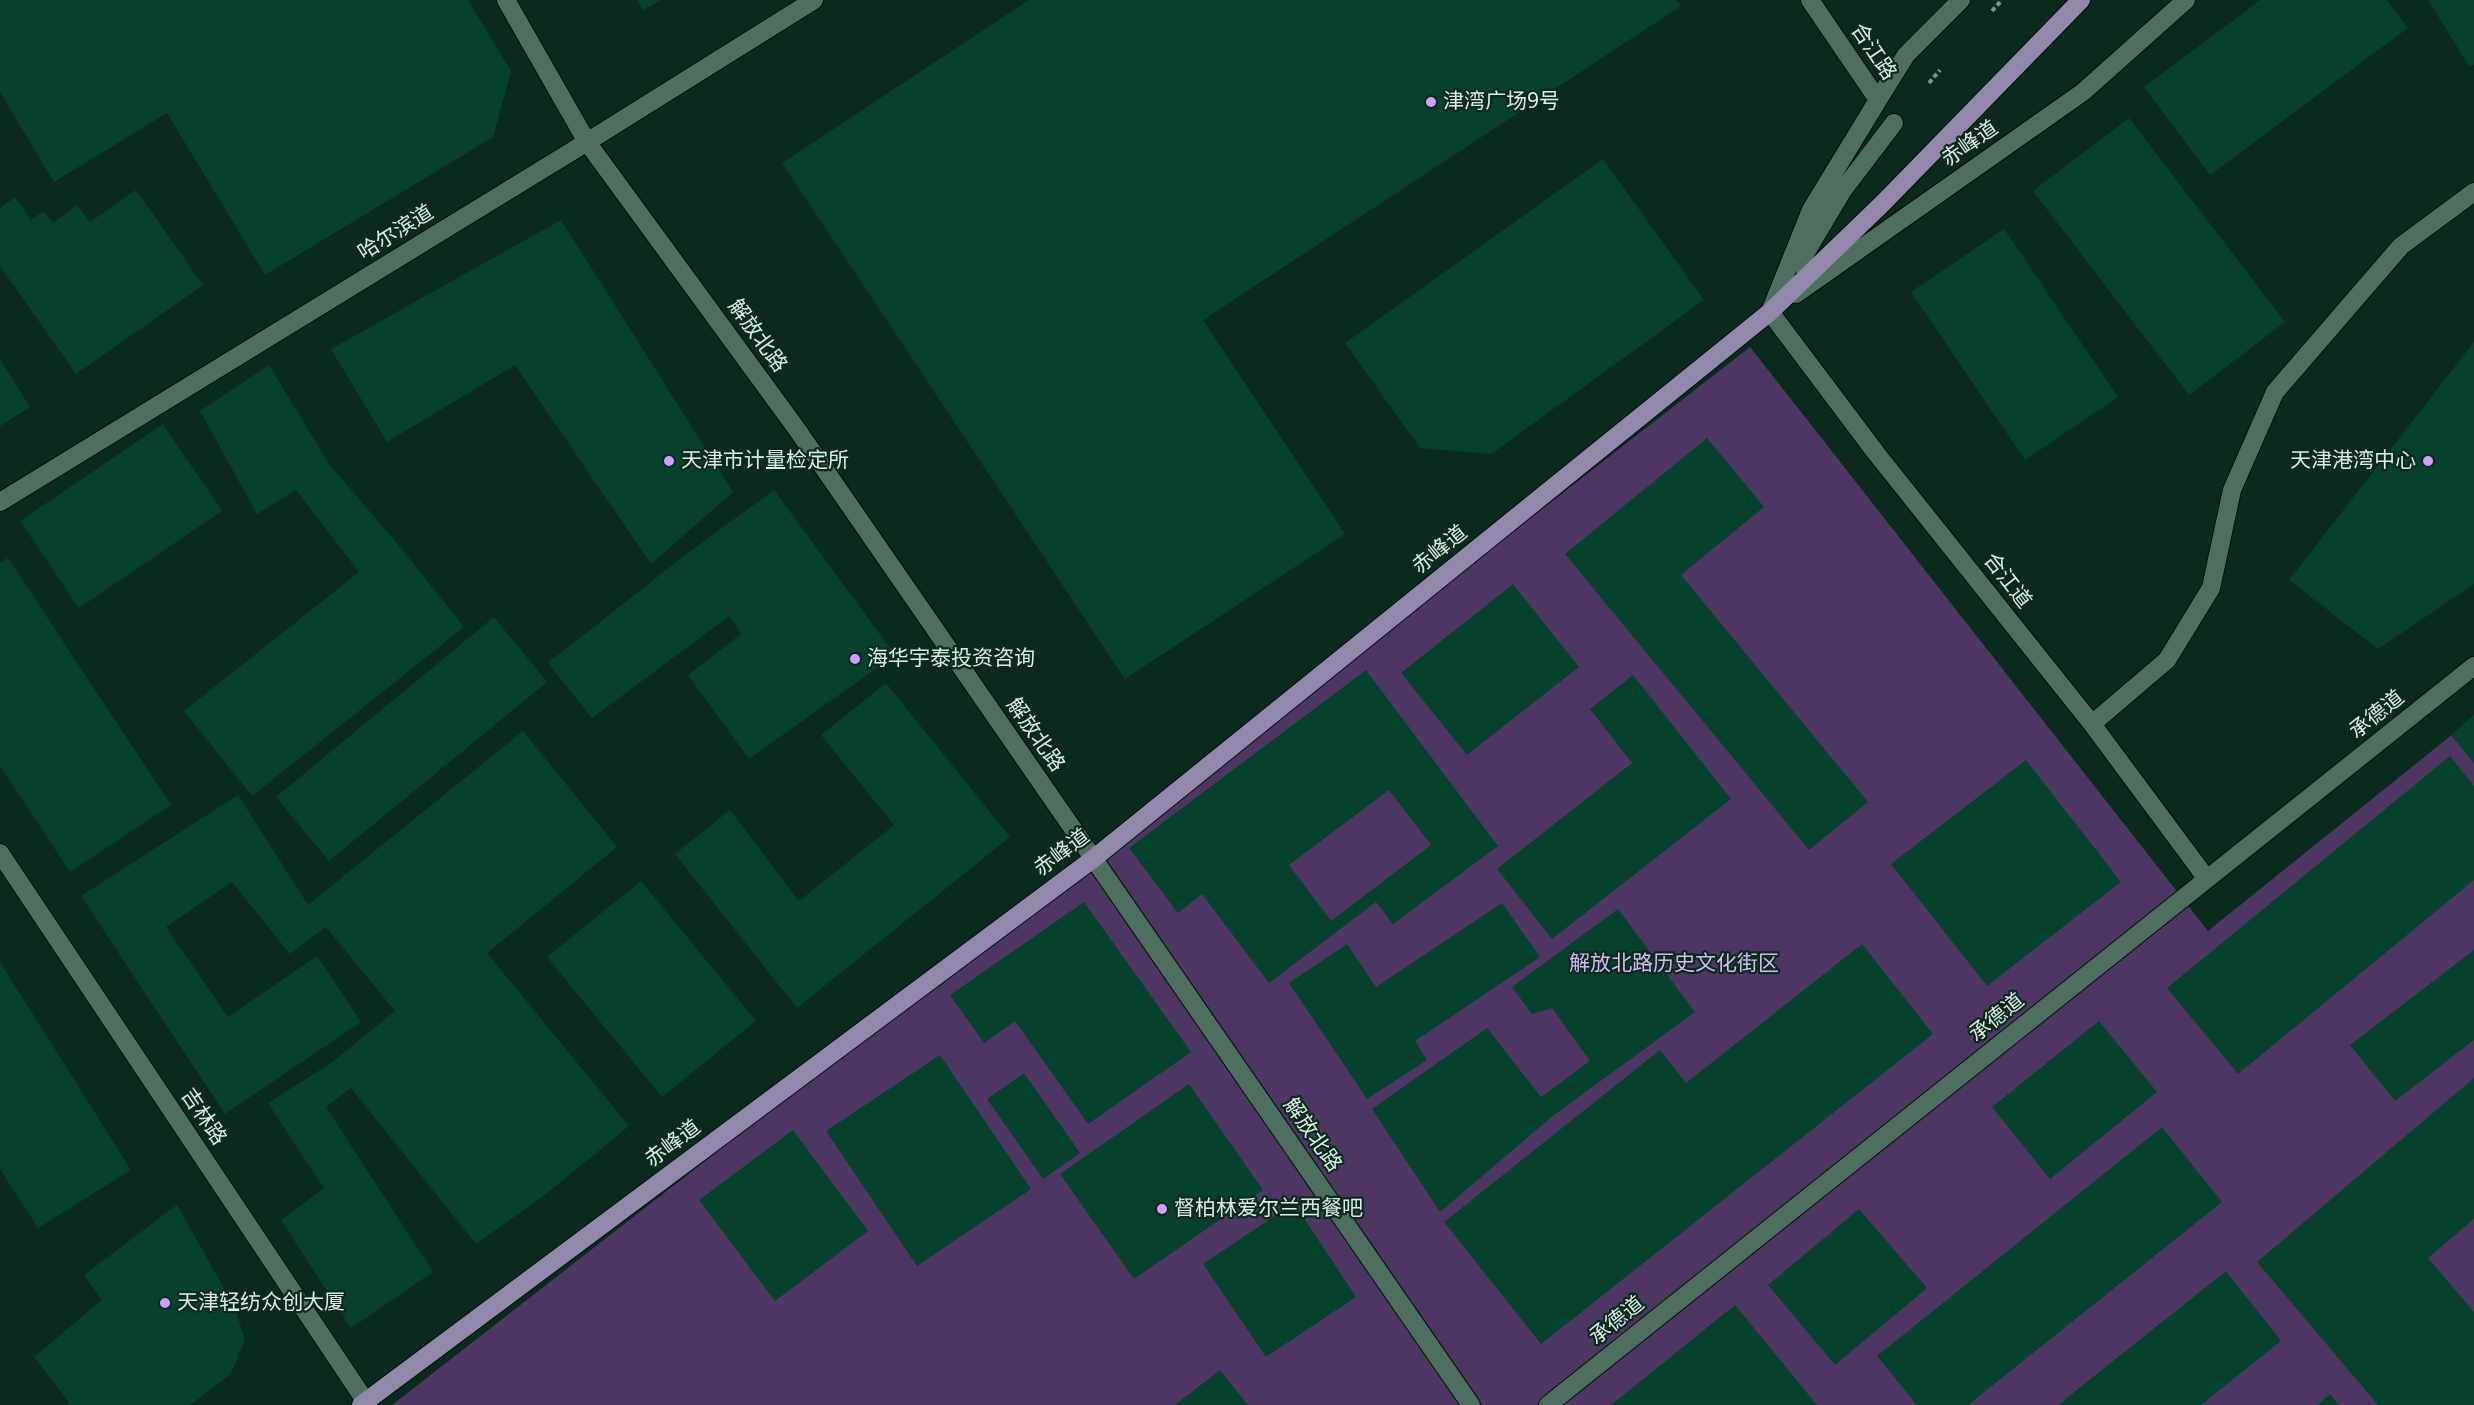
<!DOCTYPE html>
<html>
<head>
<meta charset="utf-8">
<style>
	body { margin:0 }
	canvas { display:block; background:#092a1d }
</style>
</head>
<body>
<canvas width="2474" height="1405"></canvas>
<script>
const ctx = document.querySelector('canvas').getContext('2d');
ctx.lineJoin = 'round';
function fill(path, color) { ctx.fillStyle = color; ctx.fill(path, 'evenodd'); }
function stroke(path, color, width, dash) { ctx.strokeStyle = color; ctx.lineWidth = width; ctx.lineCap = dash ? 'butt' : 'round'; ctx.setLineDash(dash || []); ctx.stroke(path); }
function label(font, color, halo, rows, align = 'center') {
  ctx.font = font + ' "Noto Sans","Noto Sans SC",sans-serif'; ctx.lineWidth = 4.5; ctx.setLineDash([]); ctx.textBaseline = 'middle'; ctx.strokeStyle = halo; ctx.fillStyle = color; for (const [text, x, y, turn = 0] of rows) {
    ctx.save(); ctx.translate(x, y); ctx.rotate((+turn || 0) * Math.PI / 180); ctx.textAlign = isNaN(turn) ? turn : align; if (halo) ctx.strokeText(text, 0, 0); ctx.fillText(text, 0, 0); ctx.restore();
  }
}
fill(new Path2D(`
	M1750 347 2208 931 2474 717V1405H392Z`), '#4f3764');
fill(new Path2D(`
	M0 0H468L511 71 493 137 265 275 167 113 54 182 0 92Z
	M637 0H661L643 10Z
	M1029 0H1677L1681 6 1203 320 1345 534 1125 679 782 163Z
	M2261 0H2387L2408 28 2210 175 2144 87Z
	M2428 0H2474V65L2469 66Z
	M2129 118 2285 322 2189 395 2033 191Z
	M1603 159 1704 300 1491 454 1420 448 1345 343Z
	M136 190 203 285 76 374 0 266V208L15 197 31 220 44 211 53 223 77 205 90 222Z
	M561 220 733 492 651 564 515 365 387 442 331 349Z
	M2004 229 2118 397 2025 460 1911 292Z
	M2474 342V584L2378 649 2289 580Z
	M0 359 30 407 0 426Z
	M269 365 329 464 396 542 464 627 252 796 184 711 359 572 296 490 257 514 200 411Z
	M163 424 222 511 79 608 20 521Z
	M1707 438 1764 507 1681 575 1868 802 1809 850 1565 554Z
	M774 490 895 655 749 759 688 675 741 634 729 616 592 718 548 663 684 556Z
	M8 558 171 805 70 872 0 766V563Z
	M1513 584 1579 667 1467 755 1401 673Z
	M494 617 547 682 329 861 276 797Z
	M1366 670 1498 846 1393 924 1376 902 1269 983 1202 894 1178 913 1129 848ZM1389 790 1431 845 1331 921 1289 865Z
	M1633 675 1731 799 1552 939 1497 869 1632 763 1590 709Z
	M886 683 1010 837 797 1008 675 854 730 810 799 901 894 825 821 735Z
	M2474 715V763L2451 735Z
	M523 731 617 847 487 953 629 1126 546 1194 476 1244 351 1088 326 1107 433 1272 351 1328 281 1220 324 1188 268 1103 331 1063 395 1011 326 927 290 954 232 882 166 927 228 1017 317 956 361 1022 225 1114 81 896 238 795 308 905Z
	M2450 756 2474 786V880L2238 1074 2167 988Z
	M2026 760 2121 882 1987 986 1891 864Z
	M641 881 756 1021 662 1097 547 957Z
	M1084 902 1191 1052 1088 1124 1015 1021 984 1043 950 995Z
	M1502 903 1540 957 1415 1041 1427 1060 1367 1099 1289 983 1347 944 1376 987Z
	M1618 909 1695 1012 1554 1115 1440 1212 1372 1109 1487 1028 1541 1097 1590 1061 1552 1008 1532 1014 1512 987Z
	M1862 944 1933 1034 1541 1344 1444 1222 1660 1050 1686 1083Z
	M2474 950V1040L2395 1101 2350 1045Z
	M0 962 131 1170 38 1228 0 1169Z
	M2099 1021 2157 1092 2050 1179 1992 1107Z
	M940 1055 1031 1189 917 1266 826 1131Z
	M1024 1073 1080 1153 1043 1179 987 1099Z
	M2474 1078V1219L2428 1258 2474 1312V1405H2378L2257 1262Z
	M1189 1084 1263 1190 1134 1279 1060 1174Z
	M2162 1127 2222 1202 1968 1405H1917L1877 1356Z
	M793 1130 868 1231 775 1301 699 1200Z
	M1294 1203 1356 1297 1266 1357 1203 1264Z
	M177 1205 234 1306 245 1339 231 1374 190 1405H71L34 1357 102 1300 84 1275Z
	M1859 1209 1927 1288 1835 1365 1768 1285Z
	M2226 1271 2281 1341 2201 1405H2058Z
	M1735 1305 1817 1405H1611Z
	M1220 1370 1248 1405H1175Z
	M2330 1394 2339 1405H2317Z`), '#06412d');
const minor = new Path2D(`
	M506 0 587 142 796 428 1471 1405
	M1810 0 1878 100
	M1799 264 1843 190 1894 123
	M1796 294 2083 92 2186 0
	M1770 312 1876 453 2092 724 2207 879
	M1770 312 1811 210 1878 100 1906 55 1961 0
	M0 502 587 142 814 0
	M2092 724 2167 660 2211 588 2232 490 2275 392 2401 246 2474 192
	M0 853 368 1405
	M1548 1405 2474 666`);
const major = new Path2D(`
	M361 1405 1093 859 1770 312 1883 203 2081 0`);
stroke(minor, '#001108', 20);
stroke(major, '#001108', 20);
stroke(new Path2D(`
	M1992 11 2002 0
	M1929 83 1940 70`), '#7c958a', 4, [4.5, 3]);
stroke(minor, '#4e6f60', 18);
stroke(major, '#9188ac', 18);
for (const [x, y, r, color] of [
	[1431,102,6,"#d19dfe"],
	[669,461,6,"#d19dfe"],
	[2428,461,6,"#d19dfe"],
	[855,659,6,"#d19dfe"],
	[1162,1209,6,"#d19dfe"],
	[165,1303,6,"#d19dfe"]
]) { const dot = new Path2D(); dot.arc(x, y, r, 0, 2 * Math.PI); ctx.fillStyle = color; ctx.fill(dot); stroke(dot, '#092a1d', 2); }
label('21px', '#dbede4', '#092a1d', [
	["合江路",1873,52,56],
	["赤峰道",1970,144,-35],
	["哈尔滨道",396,233,-32],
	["解放北路",757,336,54],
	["赤峰道",1440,550,-39],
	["合江道",2007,581,52],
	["承德道",2377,715,-39],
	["解放北路",1035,735,55],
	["赤峰道",1062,853,-37],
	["承德道",1997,1018,-39],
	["吉林路",203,1117,56],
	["解放北路",1312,1135,55],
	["赤峰道",673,1144,-37],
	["承德道",1617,1321,-39]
]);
label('21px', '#dbede4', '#092a1d', [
	["津湾广场9号",1443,102],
	["天津市计量检定所",681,461],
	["天津港湾中心",2416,461,"right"],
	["海华宇泰投资咨询",867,659],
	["督柏林爱尔兰西餐吧",1174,1209],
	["天津轻纺众创大厦",177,1303]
], 'left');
label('21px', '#d6b8f2', '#092a1d', [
	["解放北路历史文化街区",1674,964]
]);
</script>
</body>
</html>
